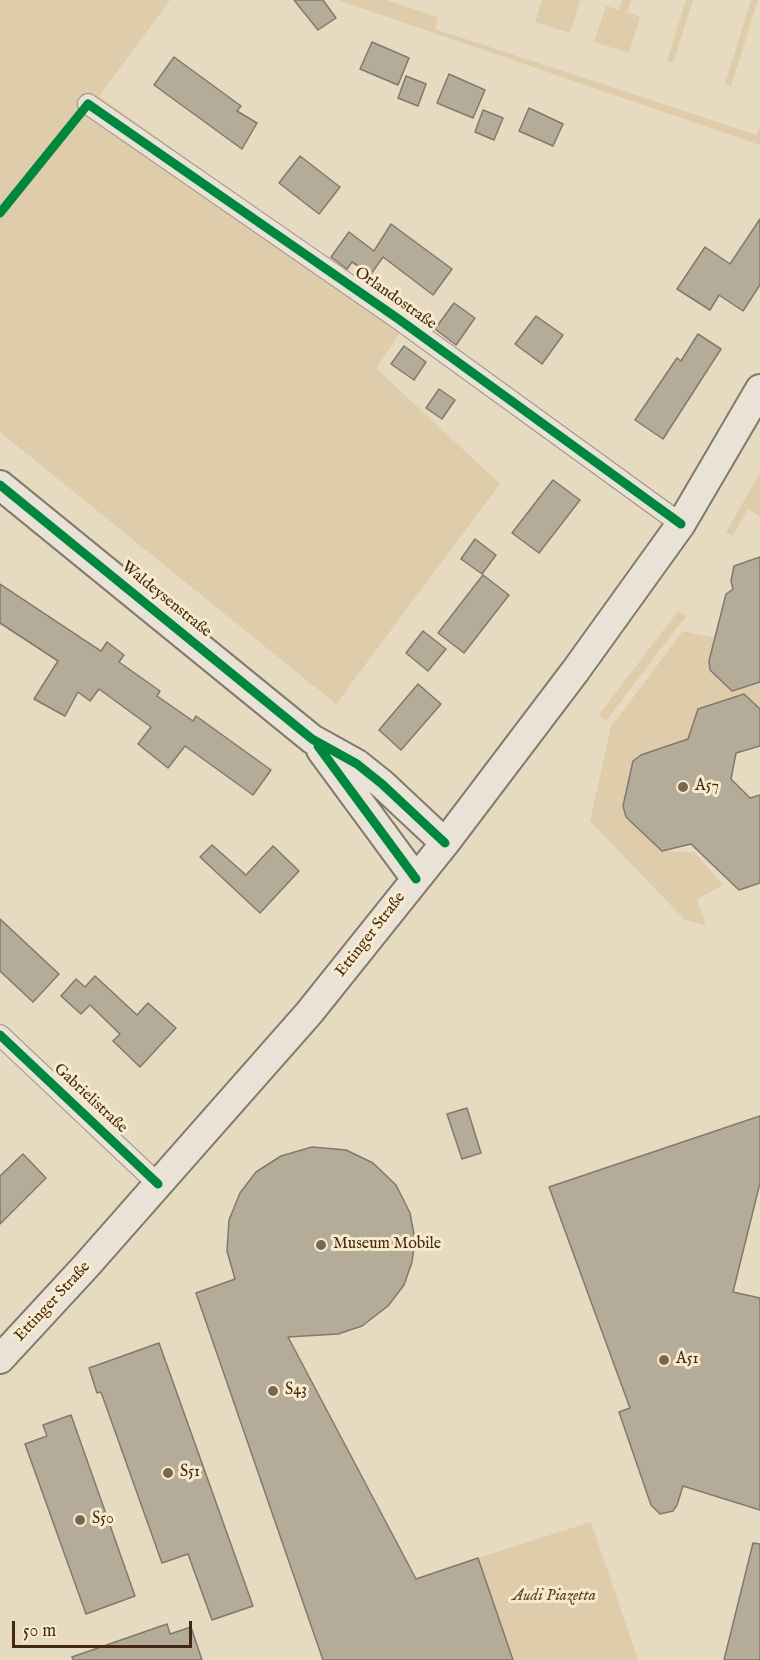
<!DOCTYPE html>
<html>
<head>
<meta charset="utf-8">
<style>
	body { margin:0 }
	#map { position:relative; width:760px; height:1660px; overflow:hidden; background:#e6dac1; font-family:"IM FELL English",serif }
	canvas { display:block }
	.scale { position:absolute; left:12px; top:1621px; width:180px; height:27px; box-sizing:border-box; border:3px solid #422812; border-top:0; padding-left:8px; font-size:18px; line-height:21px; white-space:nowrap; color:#422812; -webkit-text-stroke:4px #f8eacd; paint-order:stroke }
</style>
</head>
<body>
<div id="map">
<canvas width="760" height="1660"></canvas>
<div class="scale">50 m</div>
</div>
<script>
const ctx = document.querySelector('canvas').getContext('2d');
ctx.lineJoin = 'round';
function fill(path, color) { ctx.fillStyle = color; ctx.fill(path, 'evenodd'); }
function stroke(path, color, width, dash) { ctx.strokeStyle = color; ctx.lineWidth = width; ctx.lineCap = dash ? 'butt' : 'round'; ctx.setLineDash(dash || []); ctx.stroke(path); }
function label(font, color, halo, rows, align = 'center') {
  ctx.font = font + ' "IM FELL English",serif'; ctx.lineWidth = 6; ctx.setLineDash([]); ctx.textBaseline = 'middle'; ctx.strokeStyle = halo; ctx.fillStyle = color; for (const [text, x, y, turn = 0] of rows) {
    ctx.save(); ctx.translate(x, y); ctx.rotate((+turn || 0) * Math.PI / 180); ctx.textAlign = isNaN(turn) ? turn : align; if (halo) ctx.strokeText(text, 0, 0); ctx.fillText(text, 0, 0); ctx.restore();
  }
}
fill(new Path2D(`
	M0 0H170L99 96 410 318 376 368 500 484 336 704 0 432Z
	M338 0H386L438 17 435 29 757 135 760 126V145Z
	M542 0H580L570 33 535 22Z
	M622 0H631L627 12 640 17 629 53 594 42 606 6 619 10Z
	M686 0H693L673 63 667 61Z
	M751 0H758L731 86 725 84Z
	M760 473V517L748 509 732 536 726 532Z
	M678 611 686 616 606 721 599 715Z
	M683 631 715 638 710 670 732 691 760 682V709L748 698 698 709 688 739 641 755 633 761 623 806 626 817 662 851 694 852 723 885 697 899 706 925 685 920 590 821 611 727Z
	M591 1522 638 1660H513L478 1558Z`), '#deccaa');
const building = new Path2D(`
	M294 0H323L336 18 318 30Z
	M372 42 409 58 398 85 360 69Z
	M174 57 241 106 237 111 257 123 242 149 154 85Z
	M449 74 485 90 473 118 437 103Z
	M406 76 426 84 418 106 398 98Z
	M529 108 563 124 553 146 519 131Z
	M483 110 503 118 494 140 475 132Z
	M300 156 340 187 319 214 279 183Z
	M760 219V285L743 311 719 295 710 310 677 289 705 247 730 264Z
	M391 224 452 269 433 295 383 257 371 274 352 262 347 269 331 257 349 232 374 251Z
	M454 303 475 318 456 345 435 329Z
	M536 316 563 335 542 364 515 344Z
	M698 334 721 349 663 439 635 420 677 358 681 361Z
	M404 346 426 362 414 380 391 364Z
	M439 389 455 400 442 419 426 408Z
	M553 480 580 500 539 553 512 533Z
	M475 539 496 555 482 574 461 559Z
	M760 557V682L732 691 710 670 709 661 726 594 733 589 731 581 734 566Z
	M483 575 509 595 464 653 438 633Z
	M0 584 101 651 107 642 124 655 119 662 160 691 157 696 193 721 196 716 271 770 253 795 185 746 168 768 138 744 151 727 99 689 90 701 78 692 65 716 34 699 58 661 0 623Z
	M423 631 446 649 428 671 406 653Z
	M418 684 441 704 401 750 379 730Z
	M744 694 760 709V746L736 753 731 779 750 798 760 795V883L739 890 691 844 662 851 626 817 623 806 633 761 641 755 688 739 698 709Z
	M212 845 246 875 273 846 299 871 260 913 200 857Z
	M0 919 59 974 33 1002 0 971Z
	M95 976 137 1015 148 1003 176 1028 140 1067 113 1041 120 1034 90 1005 81 1014 61 996 76 979 85 987Z
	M467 1108 481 1153 462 1159 447 1114Z
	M760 1116V1183L733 1292 760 1298V1510L683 1486 677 1505 673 1511 660 1514 651 1505 619 1412 630 1408 549 1187Z
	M312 1147 346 1150 373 1163 396 1185 410 1213 415 1240 412 1262 404 1285 388 1306 362 1326 338 1334 288 1337 416 1579 478 1558 513 1660H323L196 1293 235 1279 227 1251 229 1220 240 1193 256 1172 281 1156Z
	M23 1154 46 1178 0 1224V1176Z
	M159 1343 253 1606 212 1620 188 1554 162 1563 101 1392 97 1393 89 1368Z
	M71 1415 135 1596 86 1614 25 1444 47 1436 43 1425Z
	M753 1543 760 1544V1660H724Z
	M167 1624 170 1634 191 1627 202 1660H73L72 1657Z`);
fill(building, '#b4ab99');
stroke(building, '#83796a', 1.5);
const street = new Path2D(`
	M88 104 397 318 681 524
	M0 1035 158 1184`);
const secondary = new Path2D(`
	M0 485 312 739 357 764 382 784 445 843
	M321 750 416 879
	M0 1359 86 1266 309 1013 445 843 576 670 681 524 760 389`);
stroke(street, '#9b9180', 22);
stroke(secondary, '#83796a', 32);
stroke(street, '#e9e3d7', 20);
stroke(secondary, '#e9e3d7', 28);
stroke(new Path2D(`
	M0 213 88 104 397 318 681 524
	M0 485 312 739 357 764 382 784 445 843
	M318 746 416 879
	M0 1035 158 1184`), '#00873e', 9);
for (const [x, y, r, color] of [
	[683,787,6,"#7b664f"],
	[321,1245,6,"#7b664f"],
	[664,1360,6,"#7b664f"],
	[273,1391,6,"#7b664f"],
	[168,1473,6,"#7b664f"],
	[80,1520,6,"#7b664f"]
]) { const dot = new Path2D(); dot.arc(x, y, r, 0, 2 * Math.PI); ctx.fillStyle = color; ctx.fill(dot); stroke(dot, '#f8eacd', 2); }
label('16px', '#422812', '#f8eacd', [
	["Orlandostraße",395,299,35],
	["Waldeysenstraße",166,600,39],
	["Ettinger Straße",371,935,-52],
	["Gabrielistraße",90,1099,43],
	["Ettinger Straße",53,1302,-47]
]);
label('16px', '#422812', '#f8eacd', [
	["A57",695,787],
	["Museum Mobile",333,1245],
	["A51",676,1360],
	["S43",285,1391],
	["S51",180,1473],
	["S50",92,1520]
], 'left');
label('italic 16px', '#60462d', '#f8eacd', [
	["Audi Piazetta",554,1597]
]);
</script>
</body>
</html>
